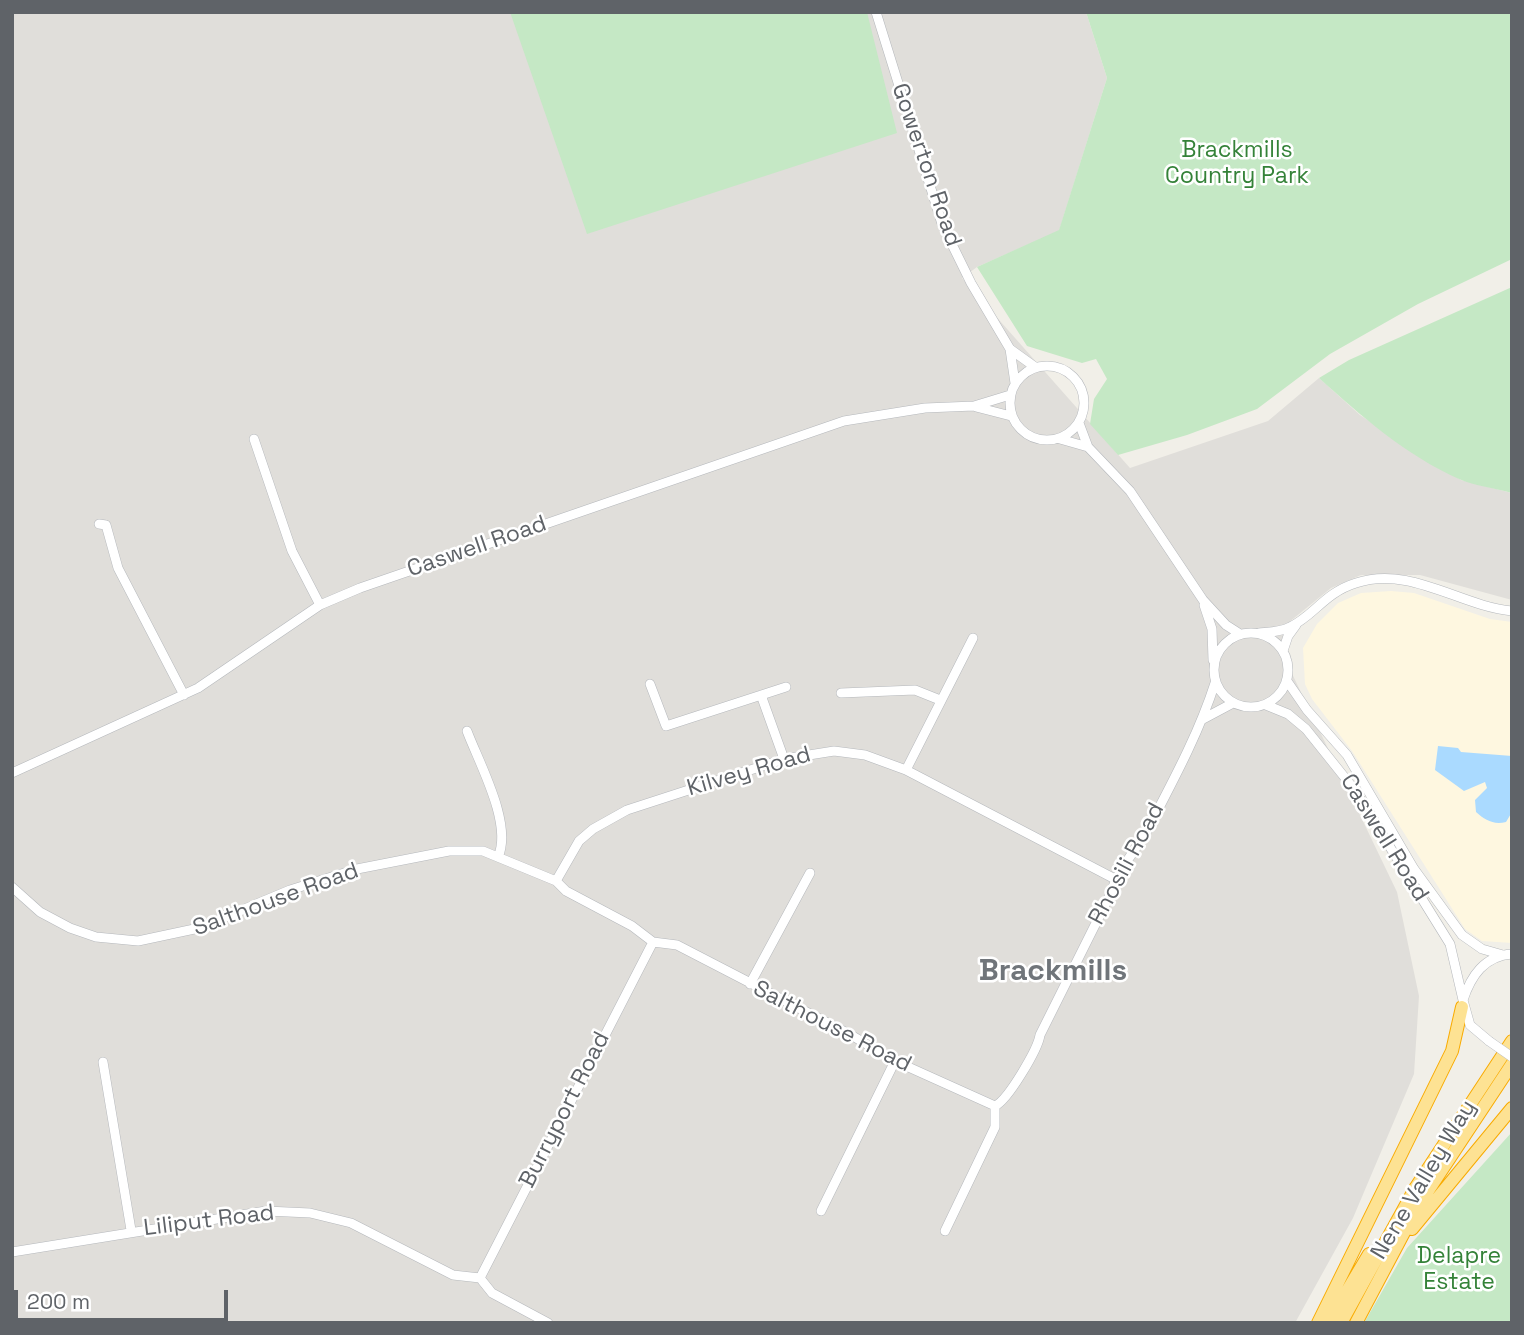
<!DOCTYPE html>
<html>
<head>
<meta charset="utf-8">
<style>
	body { margin:0 }
	#map { position:relative; width:1524px; height:1335px; overflow:hidden; background:#f1efe8; font-family:"Space Grotesk",sans-serif }
	canvas { display:block }
	.frame { position:absolute; inset:0; border:14px solid #5f6368; pointer-events:none }
	.scale { position:absolute; left:14px; top:1290px; width:214px; height:32px; box-sizing:border-box; border:4px solid #5f6368; border-top:0; padding-left:9px; font-size:21px; line-height:24px; white-space:nowrap; color:#5f6368; -webkit-text-stroke:5px #fff; paint-order:stroke }
</style>
</head>
<body>
<div id="map">
<canvas width="1524" height="1335"></canvas>
<div class="frame"></div>
<div class="scale">200 m</div>
</div>
<script>
const ctx = document.querySelector('canvas').getContext('2d');
ctx.lineJoin = 'round';
function fill(path, color) { ctx.fillStyle = color; ctx.fill(path, 'evenodd'); }
function stroke(path, color, width, dash) { ctx.strokeStyle = color; ctx.lineWidth = width; ctx.lineCap = dash ? 'butt' : 'round'; ctx.setLineDash(dash || []); ctx.stroke(path); }
function label(font, color, halo, rows, align = 'center') {
  ctx.font = font + ' "Space Grotesk",sans-serif'; ctx.lineWidth = 5; ctx.setLineDash([]); ctx.textBaseline = 'middle'; ctx.strokeStyle = halo; ctx.fillStyle = color; for (const [text, x, y, turn = 0] of rows) {
    ctx.save(); ctx.translate(x, y); ctx.rotate((+turn || 0) * Math.PI / 180); ctx.textAlign = isNaN(turn) ? turn : align; if (halo) ctx.strokeText(text, 0, 0); ctx.fillText(text, 0, 0); ctx.restore();
  }
}
fill(new Path2D(`
	M1391 591 1414 593 1490 619 1512 622V943L1482 941 1465 929 1352 751 1312 699 1305 684 1303 648 1317 624 1338 603 1361 593Z`), '#fef7e0');
fill(new Path2D(`
	M12 12H1086L1107 78 1059 231 977 267 962 278 1130 468 1268 421 1319 378 1360 415 1461 480 1512 493V600L1420 575H1361L1331 588 1283 627 1284 657 1397 892 1419 996 1414 1074 1353 1218 1295 1323H12Z`), '#e0deda');
fill(new Path2D(`
	M510 12H867L897 133 587 234Z
	M1086 12H1512V259L1418 304 1330 354 1257 409 1187 435 1118 455 1090 424 1094 399 1107 379 1096 359 1082 363 1027 346 977 267 1059 230 1107 78Z
	M1512 287V493C1495 488 1475 486 1459 479 1407 456 1361 416 1319 378L1349 360Z
	M1512 1132V1323H1364L1407 1248Z`), '#c5e8c5');
fill(new Path2D(`
	M1438 746 1458 748 1461 752 1512 756V812L1506 822C1493 825 1485 820 1476 812L1475 800 1487 788 1485 782 1464 791 1435 770Z`), '#aadaff');
const minor = new Path2D(`
	M876 12 942 224 971 283 1010 349 1015 383
	M1010 349 1035 367
	M1010 403a37 37 0 1 1 74 0a37 37 0 1 1-74 0Z
	M976 407 1011 416
	M1079 423 1088 447 1130 491 1203 600 1226 625 1240 634
	M254 439 292 551 320 605
	M1060 439 1088 447
	M99 524 106 525 118 568 184 695
	M1204 605 1212 629 1213 660
	M1214 670a37 37 0 1 1 74 0a37 37 0 1 1-74 0Z
	M1259 633C1269 632 1281 632 1290 627 1315 615 1324 593 1356 583 1410 565 1460 606 1512 611
	M1283 651 1288 636 1296 625
	M1287 681 1307 710 1347 755 1414 869 1462 935 1482 949 1503 955
	M650 684 666 726 786 687
	M841 693 915 690 940 700
	M761 695 784 759
	M1266 705 1288 714 1306 729 1354 789 1450 944 1463 1000
	M1203 719 1233 703
	M467 731C479 763 513 824 498 857
	M906 770 973 638
	M12 773 198 688 320 605 360 588 844 421 925 408 974 406 1010 395
	M556 881 579 841 593 829 627 810 784 759 834 751 865 755 906 770 1115 879
	M12 887 40 912 70 928 96 937 138 941 199 928 290 890 357 869 449 851H483L556 881 566 891 632 926 653 942 677 945 851 1035 895 1061 995 1106
	M750 984 810 873
	M1489 1041 1470 1025 1463 1000C1471 976 1484 956 1512 954
	M103 1062 131 1230
	M821 1211 895 1061
	M945 1231 995 1127V1106C1008 1100 1038 1049 1040 1035L1111 893C1117 871 1136 850 1148 829 1173 781 1199 733 1215 683
	M12 1252 266 1211 310 1213 351 1223 453 1275 480 1278 492 1293 548 1323
	M480 1278 653 942`);
const highway = new Path2D(`
	M1412 1229 1512 1108
	M1318 1323 1452 1051 1462 1007
	M1328 1323 1369 1254
	M1341 1323 1416 1187 1512 1041
	M1356 1323 1418 1206 1512 1064`);
stroke(minor, '#b5b8bc', 10);
stroke(highway, '#f9ab00', 14);
stroke(minor, '#fff', 9);
stroke(highway, '#fde293', 12);
const minorBridge = new Path2D(`
	M1489 1041 1512 1057`);
stroke(minorBridge, '#b5b8bc', 10, []);
stroke(minorBridge, '#fff', 9);
label('23px', '#348238', '#fff', [
	["Brackmills",1237,151],
	["Country Park",1237,177],
	["Delapre",1459,1257],
	["Estate",1459,1283]
]);
label('23px', '#5f6368', '#fff', [
	["Gowerton Road",926,165,71],
	["Caswell Road",477,547,-19],
	["Kilvey Road",749,772,-16],
	["Caswell Road",1384,838,58],
	["Rhosili Road",1127,864,-62],
	["Salthouse Road",276,900,-20],
	["Salthouse Road",832,1027,27],
	["Burryport Road",565,1110,-63],
	["Nene Valley Way",1424,1180,-59],
	["Liliput Road",209,1221,-7]
]);
label('bold 30px', '#70757a', '#fff', [
	["Brackmills",1053,972]
]);
</script>
</body>
</html>
